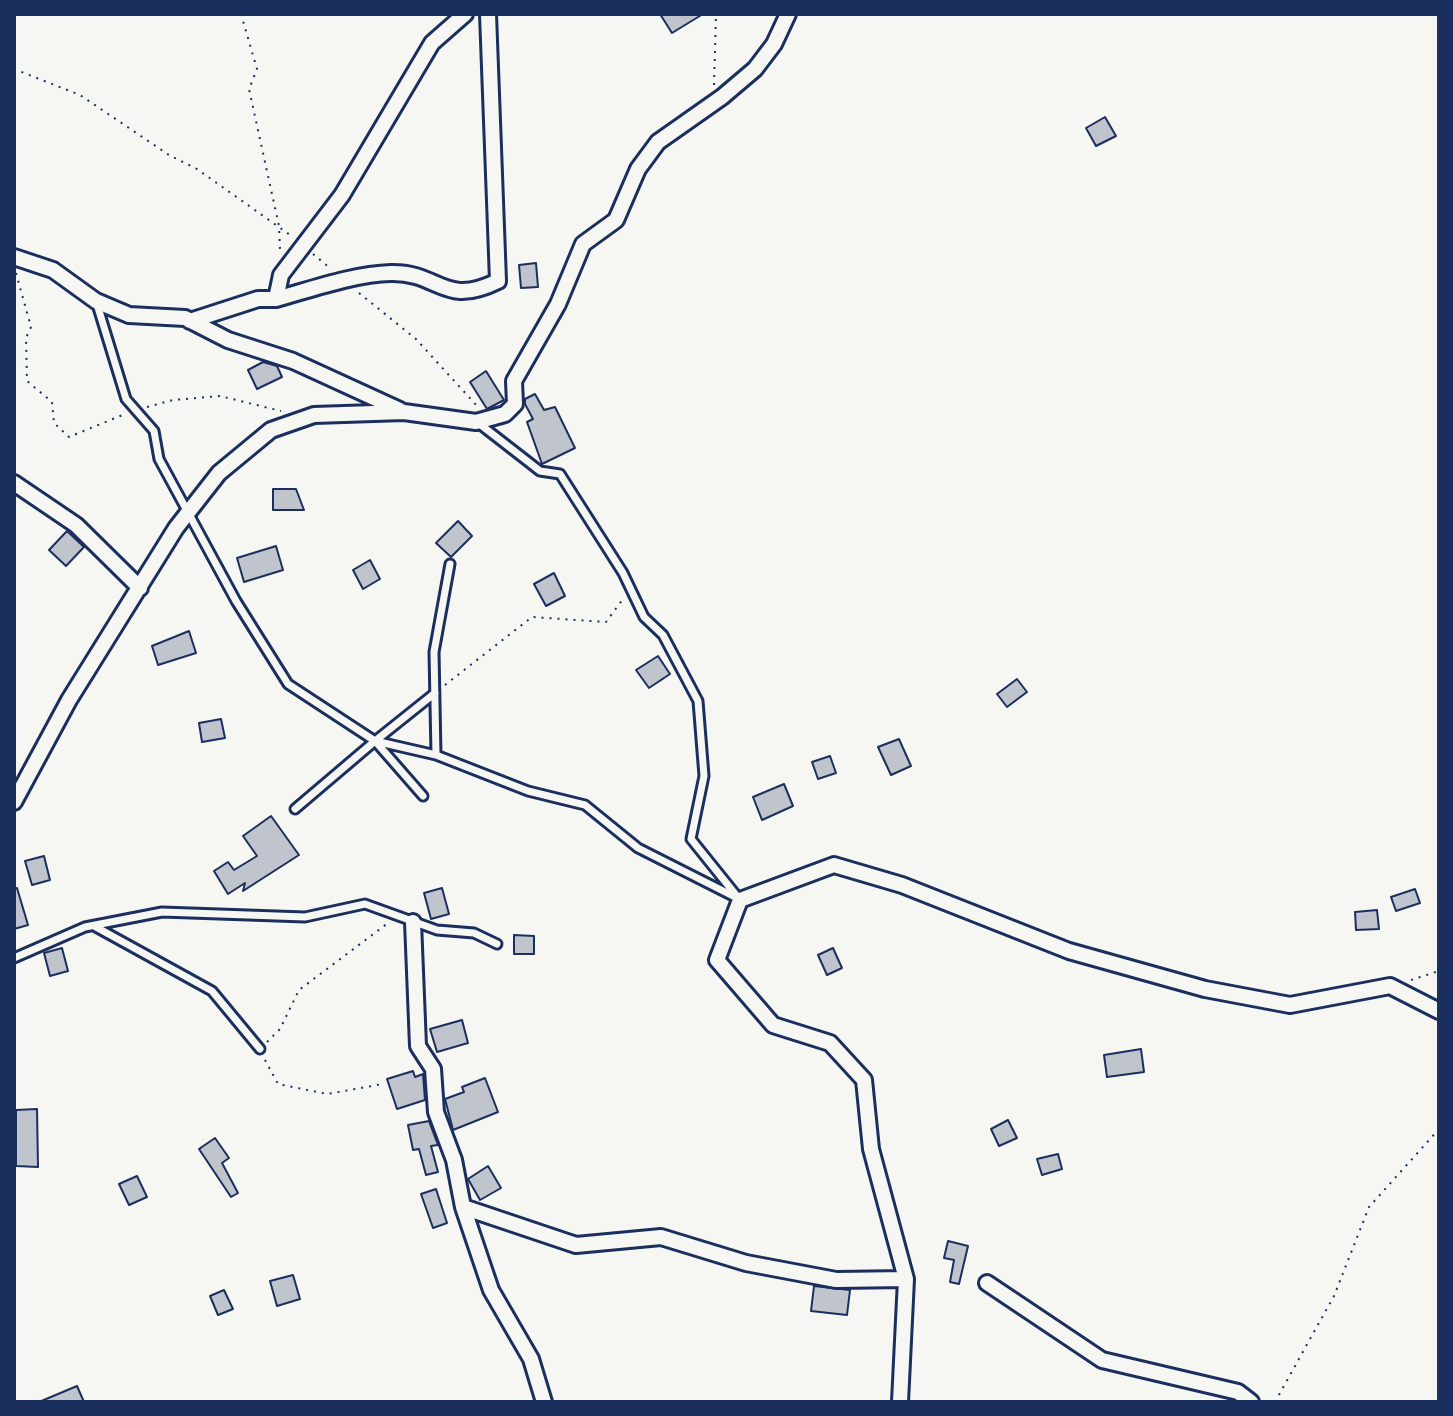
<!DOCTYPE html>
<html>
<head>
<meta charset="utf-8">
<style>
	body { margin:0 }
	#map { position:relative; width:1453px; height:1416px; overflow:hidden; background:#f6f6f2; font-family:Mali,sans-serif }
	canvas { display:block }
	.frame { position:absolute; inset:0; border:16px solid #1b2f5e; pointer-events:none }
</style>
</head>
<body>
<div id="map">
<canvas width="1453" height="1416"></canvas>
<div class="frame"></div>
</div>
<script>
const ctx = document.querySelector('canvas').getContext('2d');
ctx.lineJoin = 'round';
function fill(path, color) { ctx.fillStyle = color; ctx.fill(path, 'evenodd'); }
function stroke(path, color, width, dash) { ctx.strokeStyle = color; ctx.lineWidth = width; ctx.lineCap = dash ? 'butt' : 'round'; ctx.setLineDash(dash || []); ctx.stroke(path); }
const building = new Path2D(`
	M660 14H703L672 33Z
	M1105 117 1116 136 1096 146 1086 128Z
	M536 263 538 287 521 288 519 265Z
	M263 362 277 366 282 377 257 389 248 370Z
	M486 371 504 400 487 409 470 382Z
	M535 394 544 410 555 407 575 448 542 464 527 422 533 419 525 404V399Z
	M273 489H296L304 510H273Z
	M458 521 472 536 451 557 436 543Z
	M67 531 84 547 66 566 49 550Z
	M276 546 283 570 244 582 237 558Z
	M370 560 380 579 363 589 353 570Z
	M554 573 565 596 546 606 534 584Z
	M189 631 196 653 158 665 152 646Z
	M658 656 670 674 649 688 636 670Z
	M1017 679 1027 692 1007 707 997 694Z
	M221 719 225 738 202 742 199 723Z
	M899 739 911 766 891 775 878 747Z
	M830 756 836 773 818 779 812 762Z
	M784 784 793 806 762 820 753 797Z
	M271 816 299 855 243 891 245 883 228 894 214 871 228 862 234 870 257 856 243 836Z
	M44 856 50 880 32 885 25 861Z
	M17 888 28 925 14 929V889Z
	M442 888 449 914 431 919 424 893Z
	M1415 889 1420 903 1396 911 1391 897Z
	M1377 910 1379 929 1356 930 1355 912Z
	M514 935 534 936V954H514Z
	M62 948 68 971 50 976 44 953Z
	M833 948 842 968 827 975 818 955Z
	M462 1020 468 1043 437 1052 430 1029Z
	M1141 1049 1144 1072 1107 1077 1104 1055Z
	M413 1071 415 1077 423 1074 425 1100 397 1109 387 1079Z
	M485 1078 498 1112 453 1130 445 1099 464 1092 462 1087Z
	M37 1109 38 1167 16 1166V1110Z
	M1008 1120 1017 1138 999 1146 991 1129Z
	M429 1121 438 1145 431 1146 438 1172 426 1175 419 1149 413 1150 408 1125Z
	M215 1138 229 1158 222 1163 238 1193 231 1197 199 1149Z
	M1058 1154 1062 1169 1042 1175 1037 1159Z
	M488 1166 501 1188 480 1200 468 1179Z
	M137 1176 147 1197 129 1205 119 1184Z
	M436 1189 447 1223 433 1228 421 1194Z
	M948 1241 968 1246 959 1284 950 1282 954 1260 944 1258Z
	M293 1275 300 1299 277 1306 270 1281Z
	M814 1286 850 1290 847 1315 811 1311Z
	M224 1290 233 1309 218 1315 210 1296Z
	M77 1386 84 1402H39Z`);
fill(building, '#c0c4cd');
stroke(building, '#1b2f5e', 2);
const lane = new Path2D(`
	M96 301 126 399 154 431 159 459 236 601 288 684 375 741 435 693
	M477 422 540 471 560 474 623 573 644 617 663 635 698 701 704 776 691 839 740 900
	M450 564 434 652 436 755 528 791 585 805 638 848 735 897
	M423 796 375 741 436 755
	M295 809 375 741
	M94 926 212 991 260 1049
	M14 958 85 927 162 912 305 917 365 904 437 930 474 933 497 944`);
const street = new Path2D(`
	M14 257 53 270 96 301 129 315 185 318 228 340 293 361 400 410
	M276 299 281 275 342 195 432 43 465 14
	M190 321 258 299H276C312 289 354 274 391 273 440 272 443 308 498 281L488 14
	M14 483 76 525 140 588
	M14 802 69 700 176 528 219 473 271 430 314 415 404 412 476 422 505 414 515 404 514 381 558 304 583 244 616 220 638 169 658 142 722 97 755 69 774 44 788 14
	M413 922 418 1046 433 1069 436 1112 454 1160 463 1207
	M987 1283 1102 1360 1238 1392 1251 1402
	M544 1402 531 1359 491 1290 463 1207 576 1245 661 1237 746 1263 836 1280 906 1279
	M900 1402 906 1279 871 1149 864 1080 830 1043 773 1025 717 960 740 900 834 865 902 885 1069 951 1205 989 1290 1005 1390 986 1439 1011`);
stroke(lane, '#1b2f5e', 13);
stroke(street, '#1b2f5e', 20);
stroke(new Path2D(`
	M241 14 257 69 249 89 279 226 280 250
	M14 69 80 95 169 155 197 169 293 237
	M714 85 716 14
	M313 254 330 268
	M16 273 31 327 26 338 27 381 52 402 54 423 69 437 125 414
	M359 293 416 339 478 407
	M147 407 173 400 220 396 281 411
	M445 685 532 617 606 622 623 599
	M1411 980 1439 971
	M267 1042 280 1029 299 990 388 923
	M265 1060 278 1084 327 1094 383 1084
	M1275 1402 1334 1296 1369 1207 1439 1129`), '#1b2f5e', 2, [2, 6]);
stroke(lane, '#f6f6f2', 7);
stroke(street, '#f6f6f2', 14);
</script>
</body>
</html>
